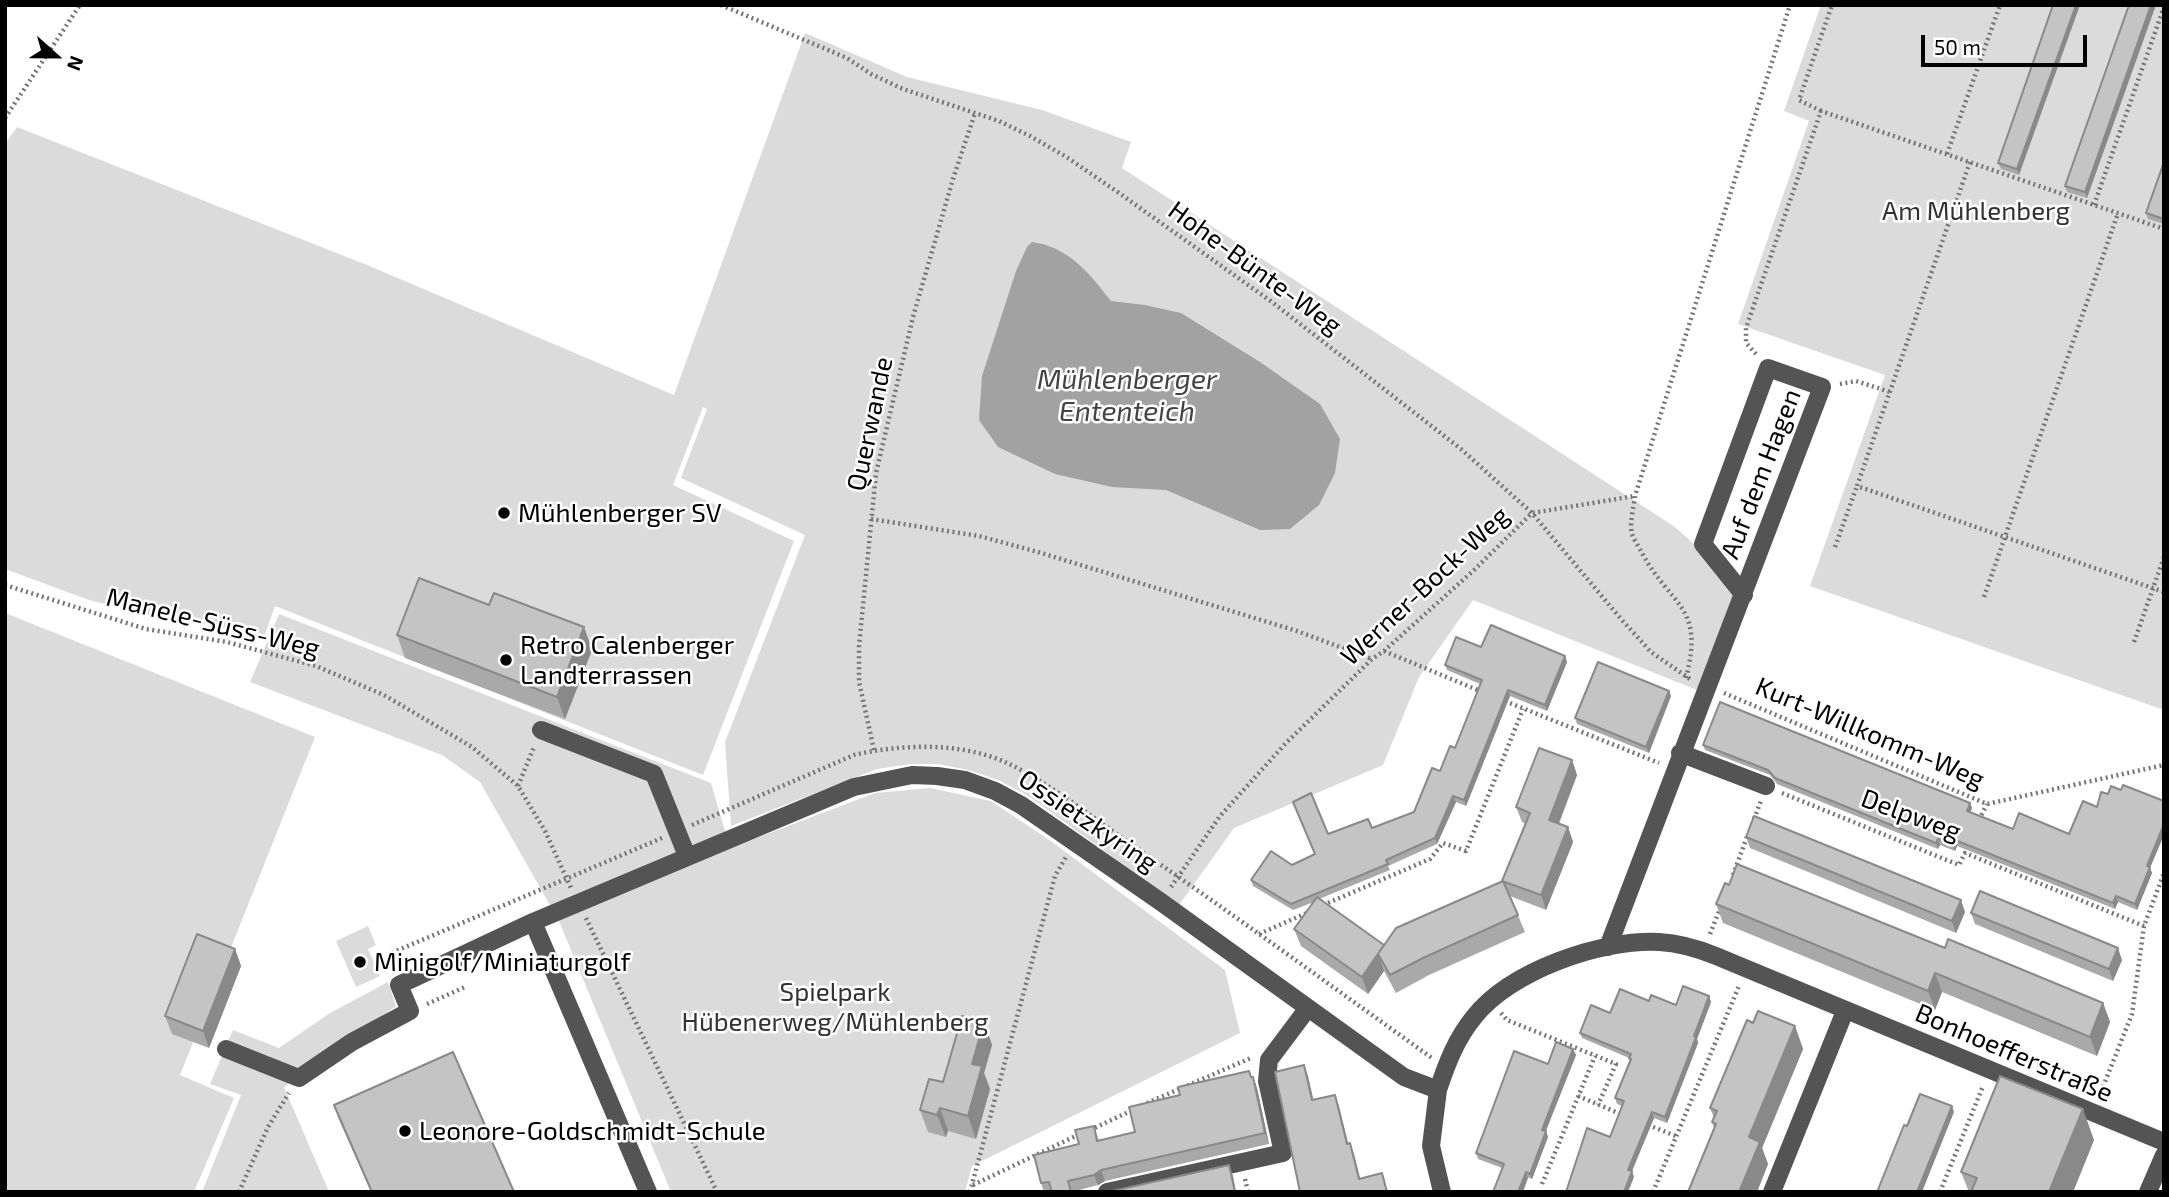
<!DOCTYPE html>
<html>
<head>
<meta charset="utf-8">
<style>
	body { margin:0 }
	#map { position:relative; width:2169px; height:1197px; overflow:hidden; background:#fff; font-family:"Exo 2",sans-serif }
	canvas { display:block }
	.frame { position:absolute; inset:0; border:7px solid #000; pointer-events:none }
	.north { position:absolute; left:21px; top:21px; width:70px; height:70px; -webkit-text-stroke:5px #fff; paint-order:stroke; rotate:111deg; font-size:19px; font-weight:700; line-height:28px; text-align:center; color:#000 }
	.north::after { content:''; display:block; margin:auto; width:24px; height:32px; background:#000; clip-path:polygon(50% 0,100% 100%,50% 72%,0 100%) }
	.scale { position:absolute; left:1921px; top:35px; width:166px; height:32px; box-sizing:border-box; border:4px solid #000; border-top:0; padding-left:9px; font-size:21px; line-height:24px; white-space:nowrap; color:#000; -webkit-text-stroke:5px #fff; paint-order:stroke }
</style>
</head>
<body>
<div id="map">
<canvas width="2169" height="1197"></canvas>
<div class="frame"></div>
<div class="north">N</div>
<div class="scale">50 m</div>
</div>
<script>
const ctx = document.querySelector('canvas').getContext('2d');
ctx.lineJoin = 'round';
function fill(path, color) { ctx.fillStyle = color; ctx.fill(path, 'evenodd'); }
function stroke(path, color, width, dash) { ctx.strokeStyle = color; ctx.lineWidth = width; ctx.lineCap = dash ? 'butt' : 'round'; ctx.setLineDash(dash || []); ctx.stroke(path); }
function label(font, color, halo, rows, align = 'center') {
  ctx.font = font + ' "Exo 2",sans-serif'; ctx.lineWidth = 5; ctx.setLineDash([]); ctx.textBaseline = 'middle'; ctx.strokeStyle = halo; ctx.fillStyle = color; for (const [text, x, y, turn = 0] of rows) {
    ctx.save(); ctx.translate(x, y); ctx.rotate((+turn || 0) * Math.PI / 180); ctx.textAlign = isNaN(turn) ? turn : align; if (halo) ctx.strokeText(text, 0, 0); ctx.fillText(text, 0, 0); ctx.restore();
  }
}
fill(new Path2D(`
	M1821 5H2164V710L1810 586 1885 375 1738 324 1809 121 1784 111Z
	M805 33 907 77 1042 110 1131 142 1122 168 1675 527 1693 543 1736 597 1697 690 1473 600 1419 677 1383 765 1234 828 1179 905 1027 795 998 780 968 770 938 764H911L877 769 731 826 725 742 805 535 681 478 707 409 703 407 673 485 794 541 703 775 275 606 263 640 213 625 148 615 89 600 5 569V144L17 127 367 265 674 395Z
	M5 613 315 737 180 1075 234 1098 194 1192H5Z
	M279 614 711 783 730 848 875 793 930 788 991 801 1048 839 1225 970 1240 1033 972 1166 965 1192H671L559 921 480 782 442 755 250 682Z
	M368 926 376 945 368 949 380 976 356 987 336 941Z
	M388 982 396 1006 284 1087 329 1192H202L241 1095 210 1084 233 1030 279 1048 330 1013Z`), '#dbdbdb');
fill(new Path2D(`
	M1032 242C1069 247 1090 274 1111 301L1145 305 1181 313 1260 362 1320 404 1340 439 1335 473 1319 505 1290 529 1260 530 1166 490 1112 487 1055 474 998 447 979 420 982 376 1016 271 1027 247Z`), '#a2a2a2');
stroke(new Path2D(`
	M721 5 847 58 871 74 903 89 999 121 1030 136 1065 156 1119 193 1272 302 1461 449 1532 513 1621 619 1651 652 1690 679
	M1821 111 1799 100 1832 5
	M5 118 80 5
	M1947 154 2000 5
	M1970 162 1857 486 2164 592
	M2094 205 2164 7
	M1756 354 1746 343V328L1821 111 2164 229
	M1840 384 1856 381 1890 392
	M871 519 979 536 1038 552 1297 631 1372 659
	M1835 547 1857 486
	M5 585 146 629 227 642 316 666 384 695 472 747 518 786 545 831 571 888
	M1984 597 2118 213
	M2134 642 2164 557
	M1384 651 1480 691
	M1686 678C1705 605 1671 607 1642 553 1639 547 1634 540 1632 534 1629 523 1634 507 1635 496L1790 5
	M1724 693 1987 804 2164 765
	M1505 701 1659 763
	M874 750 859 682V646L876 473 913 317 953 179 975 113
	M518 786 534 747
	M1782 793 1959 865 1965 853 2144 926
	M1754 819 1761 801
	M1979 820 1987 804
	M692 825 854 755C901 744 960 742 1005 762 1049 782 1098 822 1138 849 1237 917 1334 988 1432 1058
	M1733 875 1748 834
	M1171 887 1220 816 1286 743 1372 659 1384 651 1473 571 1532 513 1635 496
	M1323 905 1430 859 1443 843 1466 851 1523 709
	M586 918 717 1192
	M1259 934 1309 912
	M1710 934 1720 909
	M395 966 389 954 662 838
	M427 1004 465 987
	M1501 1013 1507 1020 1616 1064 1598 1105
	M1578 1096 1623 1115
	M2099 1097 2132 1014 2144 926 2164 873
	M1147 1103 1251 1058
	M1648 1125 1676 1136
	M1090 1130 1133 1110
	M1245 1179 1248 1192
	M1542 1184 1595 1056
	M973 1185 1082 1133
	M239 1192 268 1127 289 1093
	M970 1192 1055 876 1066 857
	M1653 1192 1739 986
	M1940 1192 1983 1086`), '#767676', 4.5, [2, 3.5]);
stroke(new Path2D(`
	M541 730 654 774 687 856
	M1680 753 1766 786
	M533 922 648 1192
	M1608 947 1822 387 1768 368 1703 544 1744 595
	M226 1049 299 1078 352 1042 410 1011 399 985 533 922 854 787 912 775 937 776 965 780 995 791 1021 805 1161 902 1404 1077 1438 1090 1431 1146 1442 1192
	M1438 1090C1447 1063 1456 1039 1474 1017 1510 971 1601 939 1659 942 1677 943 1699 949 1716 956L2164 1142
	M1107 1192 1283 1153 1267 1081 1269 1060 1308 1008
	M1772 1192 1845 1011
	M2148 1192 2164 1155`), '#545454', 18);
fill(new Path2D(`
	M2053 5 2019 175 2001 169 1998 163Z
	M2129 5 2087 198 2067 192 2065 186Z
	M2164 162V224L2148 219 2146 213Z
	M489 605 584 627 592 650 565 719 405 658 397 635Z
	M1481 647 1565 656 1567 662 1547 711 1510 696 1466 806 1456 802 1437 844 1388 866 1390 870 1319 899 1384 946 1503 881 1526 824 1522 822 1516 807 1572 760 1577 775 1559 824 1568 827 1573 842 1546 910 1510 896 1525 932 1429 975 1396 993 1384 971 1368 994 1301 946 1294 929 1314 902 1293 910 1253 886 1251 880 1292 865 1315 854 1328 834 1372 828 1414 812 1455 748 1480 684 1447 670 1445 665Z
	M1671 696 1649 753 1577 724 1575 718Z
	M1703 745 1970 803 1972 808 1970 812 2013 829 2150 868 2152 873 2137 910 2118 902 2115 909 1957 846 1955 851 1940 845 1938 849 1777 784 1770 775 1705 750Z
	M1746 837 1965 912 1956 933 1750 848Z
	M1716 904 2103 1003 2110 1022 2097 1056 1942 992 1935 1010 1723 923Z
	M1971 913 2122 960 2113 981 1975 924Z
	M235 949 241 966 209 1048 172 1034 165 1016Z
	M1709 996 1711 1002 1697 1039 1698 1043 1667 1123 1654 1118 1632 1171 1634 1177 1610 1137 1622 1106 1617 1104 1615 1098 1630 1061 1629 1058 1582 1038 1580 1033 1610 1013 1649 1001 1676 1005Z
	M984 1022 992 1045 984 1073 990 1089 976 1139 948 1131 946 1137 928 1132 920 1110 943 1082Z
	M1753 1023 1795 1026 1803 1049 1762 1148 1768 1164 1757 1192H1688L1714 1128 1712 1122 1714 1118 1710 1108Z
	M1573 1049 1576 1055 1546 1131 1548 1137 1532 1179 1478 1159 1476 1153Z
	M1253 1077 1257 1088 1269 1144 1105 1181 1098 1185 1072 1192H1044L1041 1183 1079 1144 1094 1126 1099 1141 1135 1132Z
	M334 1105 514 1192H371L340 1122Z
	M2094 1140 2073 1192H1969L1961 1172Z`), '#a9a9a9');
fill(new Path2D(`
	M2076 5H2080L2019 175 2017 169Z
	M2151 5H2156L2087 198 2085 192Z
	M584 627 592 650 565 719 557 697Z
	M1565 656 1567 662 1547 711 1545 705Z
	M1508 690 1510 696 1466 806 1464 800Z
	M1669 691 1671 696 1649 753 1646 747Z
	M1572 760 1577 775 1554 835 1549 820Z
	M1453 796 1456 802 1437 844 1435 838Z
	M1970 803 1972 808 1969 817 1967 811Z
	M2164 824V835L2150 868 2152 873 2137 910 2135 904 2147 866Z
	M1568 827 1573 842 1546 910 1541 895Z
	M1938 839 1940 845 1938 849 1936 843Z
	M1955 840 1957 846 1955 851 1953 845Z
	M2116 896 2118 902 2115 909 2113 903Z
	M1961 900 1965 912 1956 933 1952 921Z
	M1384 945 1378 954 1384 971 1368 994 1362 977Z
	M2118 948 2122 960 2113 981 2109 969Z
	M235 949 241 966 209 1048 203 1031Z
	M1935 973 1942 992 1935 1010 1928 991Z
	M1709 996 1711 1002 1697 1039 1698 1043 1667 1123 1665 1117 1694 1036Z
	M2103 1003 2110 1022 2097 1056 2090 1037Z
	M984 1022 992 1045 984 1073 990 1089 976 1139 968 1116 972 1064Z
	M1795 1026 1803 1049 1762 1148 1768 1164 1757 1192H1739L1749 1137Z
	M1573 1049 1576 1055 1544 1135 1542 1130Z
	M1304 1065 1308 1076 1316 1111 1312 1100Z
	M1253 1077 1257 1088 1269 1144 1265 1133Z
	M1335 1095 1339 1106 1351 1155 1347 1144Z
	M1952 1106 1954 1112 1922 1192H1917Z
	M940 1108 948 1131 946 1137 937 1115Z
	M2083 1109 2094 1140 2073 1192H2049Z
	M1652 1112 1654 1118 1632 1171 1634 1177 1628 1192H1624L1628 1170Z
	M1546 1131 1548 1137 1532 1179 1530 1174Z
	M1350 1143 1354 1154 1363 1190 1359 1179Z
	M1229 1165 1233 1176 1236 1192H1235Z
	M1101 1170 1105 1181 1098 1185 1094 1175Z
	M1526 1172 1528 1178 1523 1192H1518Z`), '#898989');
const building = new Path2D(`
	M2053 5H2076L2017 169 1998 163Z
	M2129 5H2151L2085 192 2065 186Z
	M2164 162V219L2146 213Z
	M419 578 489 605 494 593 584 627 557 697 397 635Z
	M1491 625 1565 656 1545 705 1508 690 1464 800 1453 796 1435 838 1386 860 1388 864 1291 904 1251 880 1271 851 1292 865 1315 854 1293 802 1311 793 1328 834 1368 819 1372 828 1414 812 1432 768 1440 771 1450 746 1455 748 1482 680 1445 665 1456 637 1481 647Z
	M1598 662 1669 691 1646 747 1575 718Z
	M1720 702 1970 803 1967 811 2013 829 2019 813 2069 834 2083 801 2097 807 2101 792 2108 794 2111 786 2121 790 2123 785 2164 801V824L2147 866 2150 867 2135 904 2116 896 2113 903 1955 840 1953 845 1938 839 1936 843 1775 778 1768 770 1703 745Z
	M1539 748 1572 760 1549 820 1568 827 1541 895 1502 881 1530 813 1516 807Z
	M1754 816 1961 900 1952 921 1746 837Z
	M1737 864 1945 948 1948 939 2103 1003 2090 1037 1935 973 1928 991 1716 904 1725 883 1729 885Z
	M1503 881 1518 915 1423 958 1390 975 1378 954 1396 928Z
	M1980 891 2118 948 2109 969 1971 913Z
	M1317 897 1384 945 1362 977 1294 929Z
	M197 934 235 949 203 1031 165 1016Z
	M1683 986 1709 996 1694 1036 1696 1037 1665 1117 1652 1112 1628 1170 1632 1171 1624 1192H1566L1587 1128 1610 1137 1624 1101 1615 1098 1631 1059 1629 1058 1631 1054 1580 1033 1591 1005 1610 1013 1620 989 1649 1001 1651 995 1676 1005Z
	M1758 1011 1795 1026 1749 1137 1760 1142 1739 1192H1688L1716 1124 1712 1122 1717 1111 1710 1108 1747 1020 1753 1023Z
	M962 1016 984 1022 972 1064 982 1066 968 1116 940 1108 937 1115 920 1110 929 1079 943 1082Z
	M1556 1042 1573 1049 1542 1130 1546 1131 1530 1174 1526 1172 1518 1192H1493L1504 1164 1476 1153 1514 1051 1548 1064Z
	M453 1052 514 1192H372L334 1105Z
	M1304 1065 1312 1100 1335 1095 1347 1144 1350 1143 1359 1179 1382 1173 1387 1192H1300L1275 1072Z
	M1249 1071 1251 1077H1253L1265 1133 1101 1170 1094 1175 1068 1181 1071 1192H1052L1049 1182 1041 1183 1034 1155 1079 1144 1075 1130 1094 1126 1097 1141 1135 1132 1129 1107 1180 1095 1178 1087Z
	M2000 1076 2083 1109 2049 1192H1971L1977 1178 1961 1172Z
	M1920 1094 1952 1106 1917 1192H1877L1904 1125 1907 1126Z
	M1229 1165 1235 1192H1108Z`);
fill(building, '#c4c4c4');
stroke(building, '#898989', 2);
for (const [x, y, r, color] of [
	[504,513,7,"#000"],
	[506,660,7,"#000"],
	[360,962,7,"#000"],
	[405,1131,7,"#000"]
]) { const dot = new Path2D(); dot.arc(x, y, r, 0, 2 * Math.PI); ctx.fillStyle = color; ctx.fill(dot); stroke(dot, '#fff', 2.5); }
label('26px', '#323232', '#fff', [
	["Am Mühlenberg",1976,211],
	["Spielpark",835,992],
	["Hübenerweg/Mühlenberg",835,1022]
]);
label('26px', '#000', '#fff', [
	["Hohe-Bünte-Weg",1255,268,36],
	["Querwande",870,424,-78],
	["Auf dem Hagen",1761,474,-69],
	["Werner-Bock-Weg",1425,586,-43],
	["Manele-Süss-Weg",213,623,14],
	["Kurt-Willkomm-Weg",1870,733,23],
	["Delpweg",1911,815,20],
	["Ossietzkyring",1088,821,34],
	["Bonhoefferstraße",2014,1053,23]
]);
label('26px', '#000', '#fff', [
	["Mühlenberger SV",518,513],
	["Retro Calenberger",520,645],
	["Landterrassen",520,675],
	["Minigolf/Miniaturgolf",374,962],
	["Leonore-Goldschmidt-Schule",419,1131]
], 'left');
label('italic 28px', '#434343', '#fff', [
	["Mühlenberger",1127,380],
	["Ententeich",1127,412]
]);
</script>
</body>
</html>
